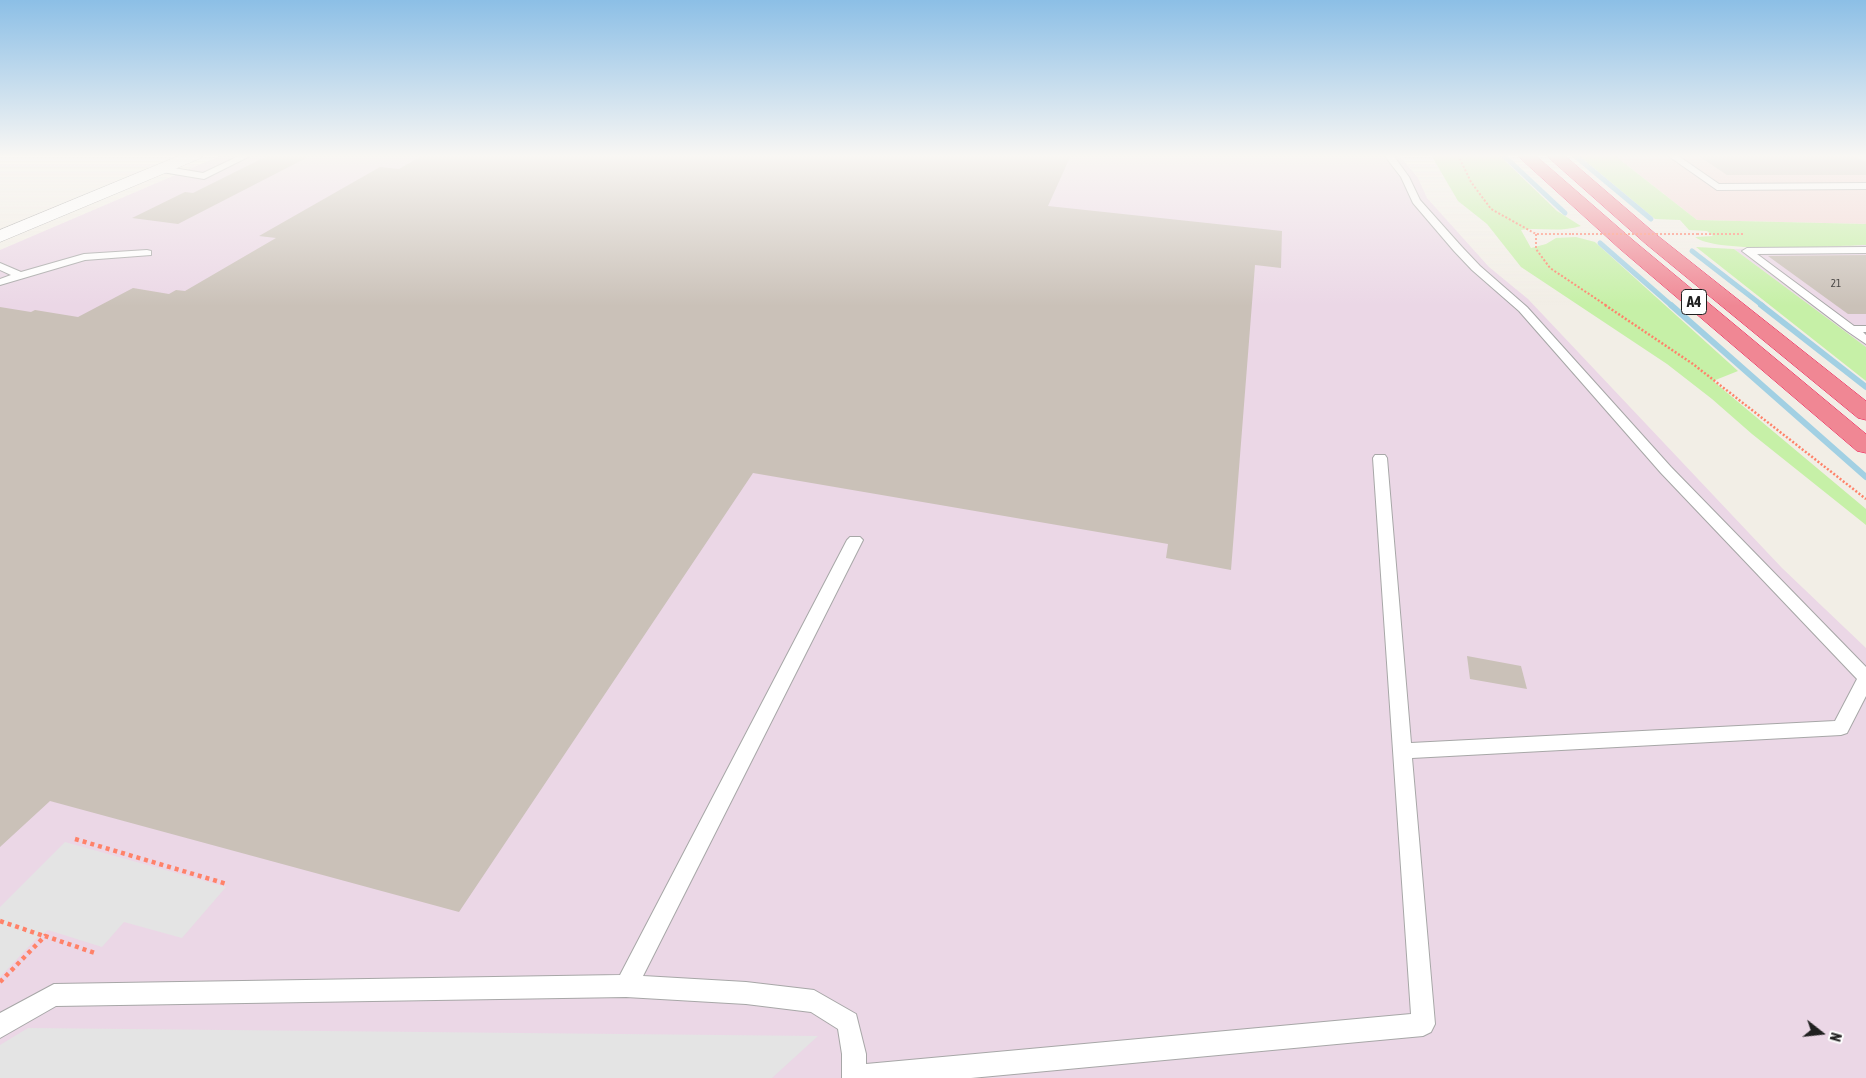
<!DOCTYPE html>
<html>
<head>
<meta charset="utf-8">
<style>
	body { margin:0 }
	#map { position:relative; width:1866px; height:1078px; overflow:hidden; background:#f2eee6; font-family:"Asap Condensed",sans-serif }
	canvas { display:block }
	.north { position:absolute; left:1796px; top:1008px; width:50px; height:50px; -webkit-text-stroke:4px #fff; paint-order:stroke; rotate:106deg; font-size:14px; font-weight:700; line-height:20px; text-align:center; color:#202020 }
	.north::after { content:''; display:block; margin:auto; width:18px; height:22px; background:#202020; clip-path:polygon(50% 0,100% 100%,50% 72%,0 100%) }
</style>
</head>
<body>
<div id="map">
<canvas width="1866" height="1078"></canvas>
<div class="north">N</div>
</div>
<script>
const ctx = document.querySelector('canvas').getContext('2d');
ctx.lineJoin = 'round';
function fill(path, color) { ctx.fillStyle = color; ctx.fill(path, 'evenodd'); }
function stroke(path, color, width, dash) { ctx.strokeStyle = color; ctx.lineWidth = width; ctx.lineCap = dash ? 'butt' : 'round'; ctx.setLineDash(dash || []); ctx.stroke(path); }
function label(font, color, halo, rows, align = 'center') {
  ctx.font = font + ' "Asap Condensed",sans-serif'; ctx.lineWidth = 4.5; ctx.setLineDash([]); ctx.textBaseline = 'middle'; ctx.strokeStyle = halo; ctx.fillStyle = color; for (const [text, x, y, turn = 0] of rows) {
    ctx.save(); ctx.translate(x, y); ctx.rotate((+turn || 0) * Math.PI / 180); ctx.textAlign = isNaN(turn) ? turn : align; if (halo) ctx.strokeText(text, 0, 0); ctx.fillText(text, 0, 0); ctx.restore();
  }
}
fill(new Path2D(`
	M1614 155H1866V224L1697 220Z`), '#f4d7d4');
fill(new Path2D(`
	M222 155H1399L1418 178 1427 198 1489 267 1528 299 1782 568 1866 648V1078H0V250Z
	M1866 245V347L1734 249Z`), '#ebd7e6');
fill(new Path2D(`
	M1431 155H1499L1557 211 1581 226C1558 233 1543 227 1521 230L1531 248 1546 244 1556 238 1576 237 1595 242 1738 371 1713 381 1866 509V525L1752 434 1712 399 1667 364 1521 267 1487 224 1458 201Z
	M1578 155H1614L1697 220 1866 224V245C1834 246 1717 254 1695 237L1713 236 1707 231 1689 230 1680 220 1655 219Z
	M1696 247 1734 249 1866 347V381Z`), '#c6f0a7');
fill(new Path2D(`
	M65 842 226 887 182 938 124 922 102 947 48 930 35 940 0 977V907Z
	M28 1028 818 1036 772 1078H0V1045Z`), '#e4e4e4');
stroke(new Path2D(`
	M1503 155 1565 213
	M1574 155 1651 219
	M1600 243 1672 306
	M1692 251 1763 306`), '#a2d0e3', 5);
stroke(new Path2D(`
	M1671 305 1866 477
	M1761 305 1866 387`), '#a2d0e3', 6);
fill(new Path2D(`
	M269 155H312L178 224 132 218 185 192 193 193Z
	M423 155H1071L1048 206 1282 231 1281 268 1255 265 1231 570 1166 558 1168 544 753 473 459 912 50 801 0 847V307L31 312 35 310 78 317 133 288 169 294 176 290 185 291 276 238 259 236 380 167 399 169Z
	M1697 155H1853L1866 162V175H1727Z
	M1866 255V314H1848L1768 256Z
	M1467 656 1521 666 1527 689 1470 679Z`), '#cac1b8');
const lane = new Path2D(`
	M241 155H252L204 179 162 172 158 169 162 166 203 173Z
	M1384 155H1393L1409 177 1420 200 1462 247 1480 266 1527 307 1671 467 1866 667V696L1847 733 1841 735 1412 758 1435 1024 1431 1032 1423 1036 971 1078H842V1054L838 1029 811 1012 746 1004 626 997 56 1006 0 1038V1013L54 984 620 975 847 540 850 537H860L863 540 643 976 746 982 814 990 856 1014 866 1054V1064L1411 1014 1373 458 1375 455H1385L1387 458 1411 743 1835 721 1857 679 1661 473 1519 311 1472 270 1454 251 1413 203 1401 177Z
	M1667 155H1677L1719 184 1866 183V189L1717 190Z
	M1866 247V253L1757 254 1854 326H1866V332H1863L1866 335V344L1847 331 1742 251 1747 248Z
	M147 250 151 251V255L85 260 0 285V279L11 275 0 270V263L21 272 84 254Z`);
const street = new Path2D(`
	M181 155H203L201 158 0 242V230Z`);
const highway = new Path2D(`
	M1517 155H1535L1634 241 1866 434V453L1857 451 1620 249Z
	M1546 155H1564L1658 236 1866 401V420L1858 418 1646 244Z`);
stroke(lane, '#a7a7a7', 2);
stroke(street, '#a7a7a7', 1);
stroke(highway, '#ed1652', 1);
stroke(new Path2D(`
	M1458 155 1471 182 1491 209 1536 234H1572
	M1536 234V249L1550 268 1607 306
	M1697 234H1745`), '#ff8269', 2, [2, 2]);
stroke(new Path2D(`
	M1605 305 1693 364 1866 499`), '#ff8269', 2.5, [2, 2]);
stroke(new Path2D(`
	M75 839 227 884
	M0 921 44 936
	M0 982 45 936 95 953`), '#ff8269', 4.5, [4, 4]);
fill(lane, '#fff');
fill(street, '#fff');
fill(highway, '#f08794');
stroke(new Path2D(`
	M1572 234H1697`), '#ff8269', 2, [2, 2]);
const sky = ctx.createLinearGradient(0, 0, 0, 306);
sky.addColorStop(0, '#8cbfe6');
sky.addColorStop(0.51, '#f9f7f4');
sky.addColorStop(1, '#f9f7f400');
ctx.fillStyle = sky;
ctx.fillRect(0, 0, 1866, 306);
label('11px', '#4a4846', null, [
	["21",1836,284]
]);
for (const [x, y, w] of [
	[1694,302,25]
]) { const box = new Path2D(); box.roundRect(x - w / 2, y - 12.5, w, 25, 4); ctx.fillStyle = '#fff'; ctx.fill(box); stroke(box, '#202020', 1); }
label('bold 15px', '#202020', null, [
	["A4",1694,302]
]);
</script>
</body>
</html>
